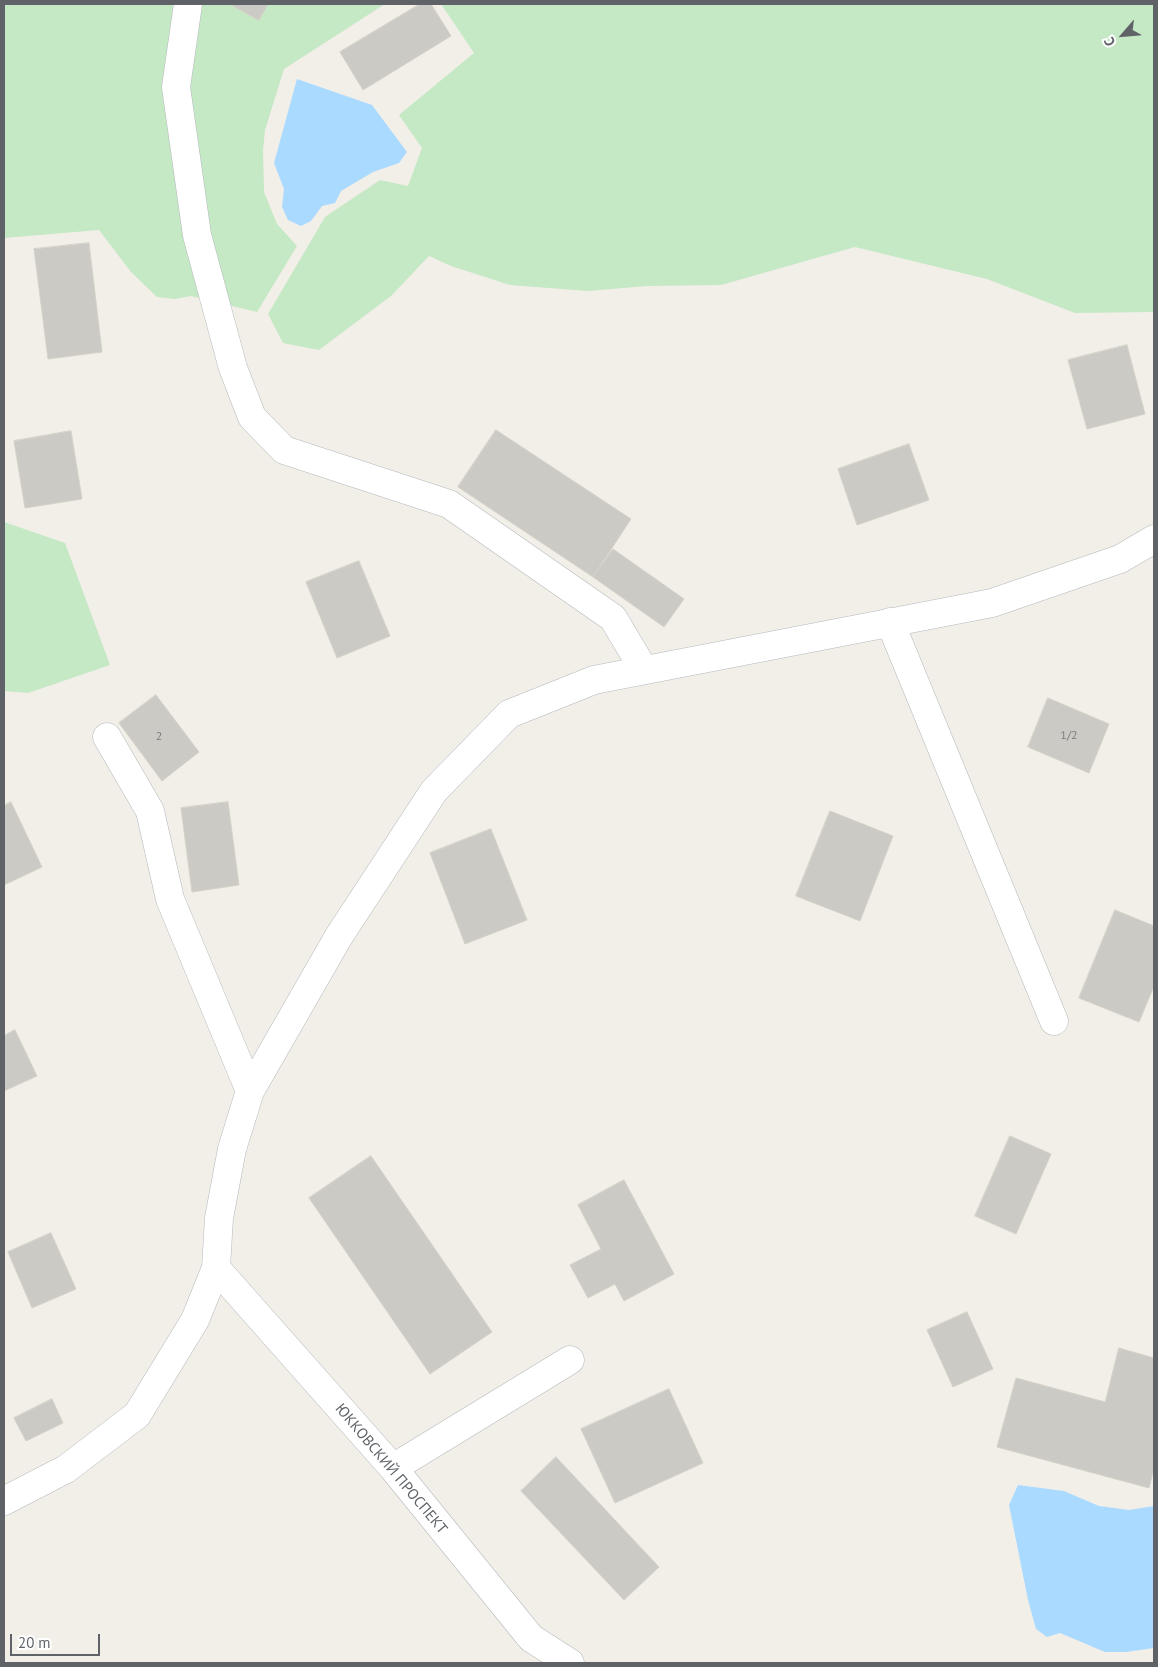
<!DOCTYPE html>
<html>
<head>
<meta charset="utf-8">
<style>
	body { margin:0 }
	#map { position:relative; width:1158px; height:1667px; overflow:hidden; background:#f1efe8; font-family:"PT Sans",sans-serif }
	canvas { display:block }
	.frame { position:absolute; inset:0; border:5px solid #5f6368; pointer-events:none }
	.north { position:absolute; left:1098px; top:10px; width:50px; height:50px; -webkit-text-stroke:4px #fff; paint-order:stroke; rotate:243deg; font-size:14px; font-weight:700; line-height:20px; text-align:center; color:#5f6368 }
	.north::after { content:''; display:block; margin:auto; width:18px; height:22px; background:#5f6368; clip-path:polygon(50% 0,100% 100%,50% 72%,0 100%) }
	.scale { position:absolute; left:10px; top:1634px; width:90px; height:22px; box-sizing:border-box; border:2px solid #5f6368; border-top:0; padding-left:6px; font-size:15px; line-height:18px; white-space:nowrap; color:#5f6368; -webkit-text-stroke:4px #fff; paint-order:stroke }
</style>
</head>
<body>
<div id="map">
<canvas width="1158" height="1667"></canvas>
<div class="frame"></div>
<div class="north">С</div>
<div class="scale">20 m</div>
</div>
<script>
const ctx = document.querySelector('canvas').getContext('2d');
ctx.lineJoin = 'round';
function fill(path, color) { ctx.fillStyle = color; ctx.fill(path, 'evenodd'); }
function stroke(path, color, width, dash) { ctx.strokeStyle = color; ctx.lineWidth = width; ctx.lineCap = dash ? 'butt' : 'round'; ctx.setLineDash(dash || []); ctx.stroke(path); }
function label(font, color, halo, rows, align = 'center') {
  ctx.font = font + ' "PT Sans",sans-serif'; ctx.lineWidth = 5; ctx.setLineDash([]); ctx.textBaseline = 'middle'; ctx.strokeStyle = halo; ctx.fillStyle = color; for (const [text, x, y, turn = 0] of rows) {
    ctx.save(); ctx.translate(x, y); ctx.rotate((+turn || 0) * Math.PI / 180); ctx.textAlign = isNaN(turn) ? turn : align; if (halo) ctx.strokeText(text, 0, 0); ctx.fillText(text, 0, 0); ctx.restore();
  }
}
fill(new Path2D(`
	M4 4H385L284 69 265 130 263 150 264 192 277 224 297 246 257 312 191 296 175 299 157 297 131 272 99 230 4 238Z
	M441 4H1154V312L1075 313 987 279 855 247 721 285 647 286 588 291 510 285 451 266 429 256 391 296 319 350 283 343 268 314 325 217 380 180 408 186 422 148 399 115 474 53Z
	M4 522 65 543 110 665 28 693 4 691Z`), '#c5e8c5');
fill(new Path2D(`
	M297 79 372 105 407 152 399 163 373 172 341 191 335 203 322 206 311 221 301 226 288 220 282 207 284 189 274 163Z
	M1018 1485 1064 1491 1099 1506 1129 1510 1154 1506V1648L1126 1652H1105L1060 1633 1047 1637 1036 1629 1028 1600 1009 1505Z`), '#aadaff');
const building = new Path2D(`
	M230 4H268L259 20Z
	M420 4H431L451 36 363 90 340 52Z
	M89 243 102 352 48 359 34 249Z
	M1127 345 1145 414 1087 429 1068 360Z
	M496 430 631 519 593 577 458 487Z
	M71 431 82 499 25 508 14 441Z
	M909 444 929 500 857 525 838 469Z
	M613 549 684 599 664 627 593 577Z
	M359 561 390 636 337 658 306 582Z
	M156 695 199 752 162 781 119 723Z
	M1048 698 1109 724 1089 773 1028 747Z
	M11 802 42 867 4 885V806Z
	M228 802 239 885 192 892 181 808Z
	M830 811 893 836 860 921 796 896Z
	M491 829 527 920 465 944 430 853Z
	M1115 910 1154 926V986L1139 1022 1079 998Z
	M15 1030 37 1076 4 1091V1036Z
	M1010 1136 1051 1154 1016 1234 975 1216Z
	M371 1156 492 1332 430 1374 309 1198Z
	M624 1180 674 1274 624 1301 615 1284 588 1298 570 1265 601 1249 578 1205Z
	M51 1233 76 1289 32 1308 8 1252Z
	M967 1312 993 1369 953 1387 927 1330Z
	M1119 1348 1154 1358V1468L1149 1488 997 1447 1016 1378 1105 1402Z
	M669 1389 703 1463 615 1503 581 1429Z
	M52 1399 63 1423 26 1441 14 1418Z
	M556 1457 659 1567 624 1600 521 1491Z`);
fill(building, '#cccac5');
stroke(building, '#d6d1c6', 1);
const minor = new Path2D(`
	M188 4 176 87 197 235 233 368 252 417 284 450 449 504 613 618 644 670
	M890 622 1054 1021
	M107 737 150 811 170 899 250 1091
	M216 1268 393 1468 531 1638 570 1663
	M393 1468 570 1360
	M4 1501 66 1469 137 1415 195 1320 216 1268 219 1218 232 1149 250 1091 339 936 434 791 509 714 594 680 992 603 1120 559 1154 539`);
stroke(minor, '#b5b8bc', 29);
stroke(minor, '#fff', 28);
label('12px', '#7a7d7f', null, [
	["1/2",1069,736],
	["2",159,737]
]);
label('15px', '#5f6368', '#fff', [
	["ЮККОВСКИЙ ПРОСПЕКТ",391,1469,50]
]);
</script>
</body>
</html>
